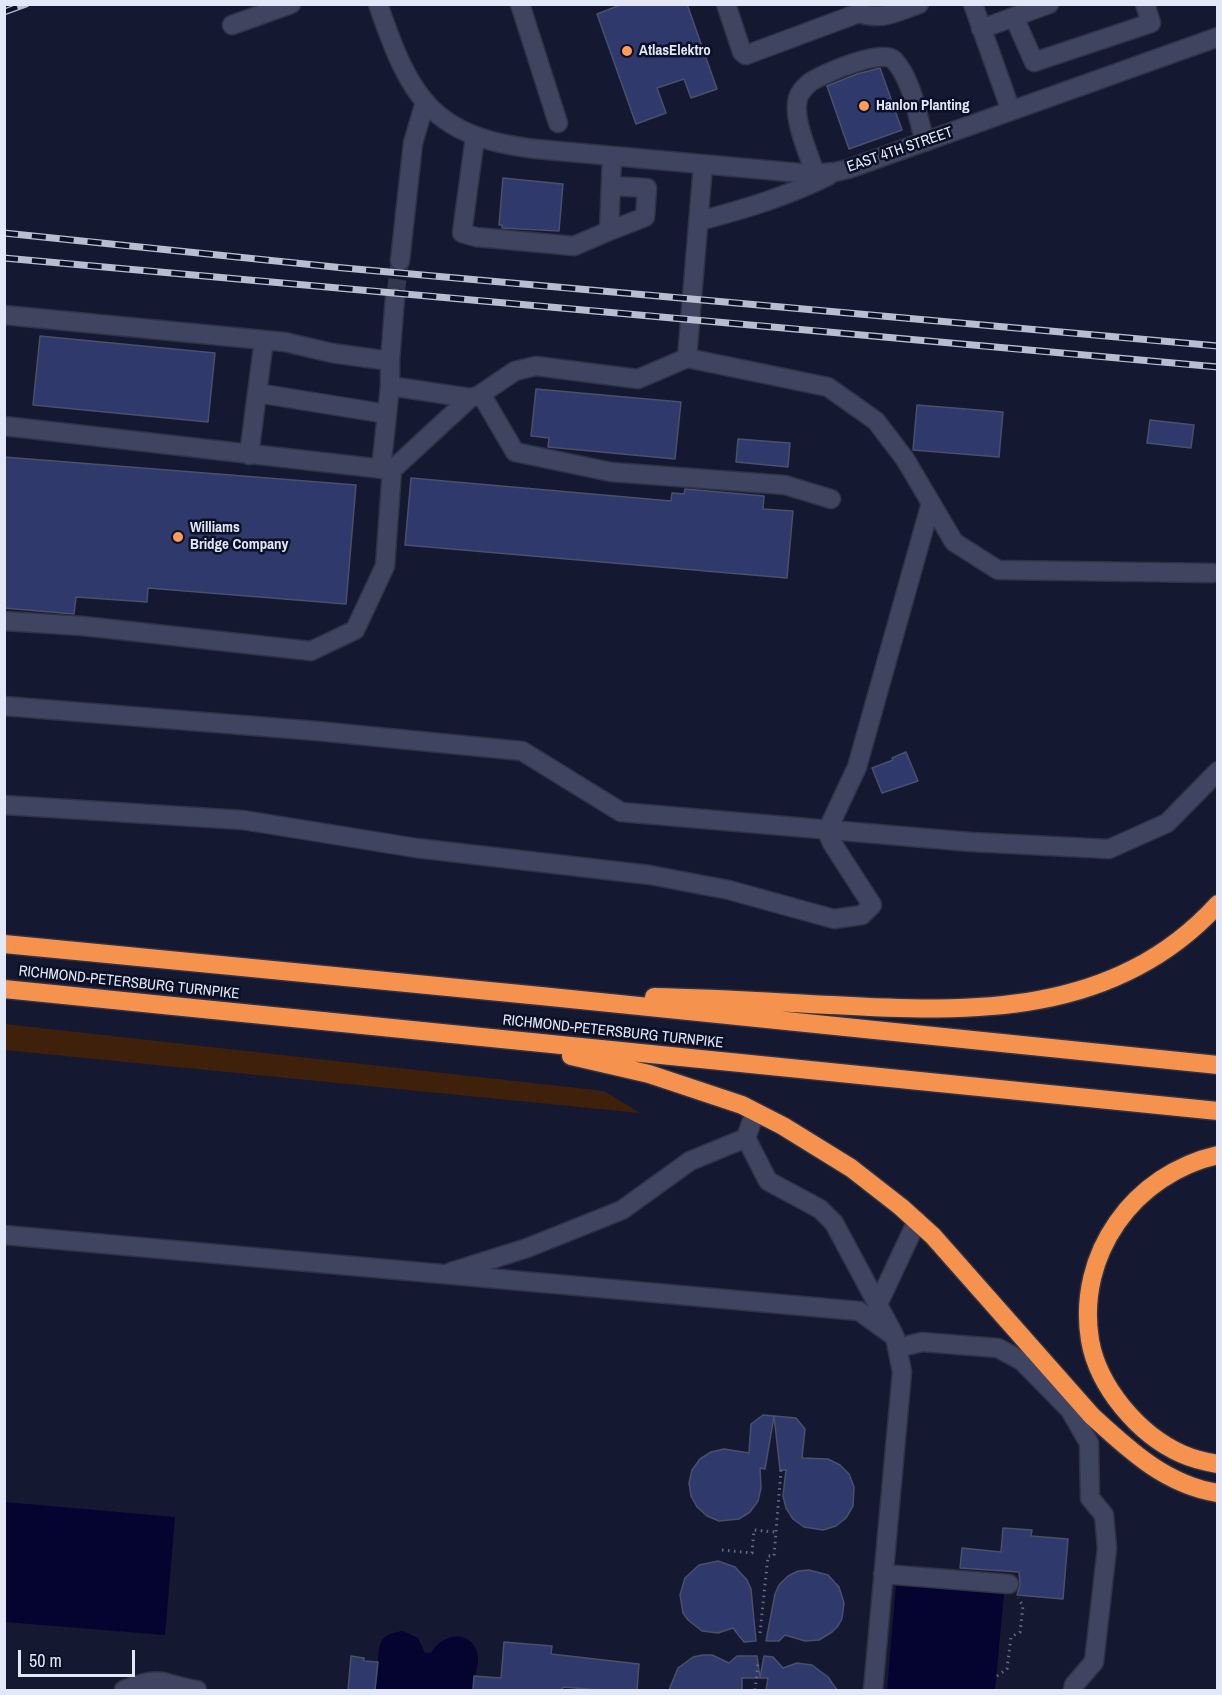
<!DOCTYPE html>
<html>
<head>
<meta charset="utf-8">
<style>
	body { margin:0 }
	#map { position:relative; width:1222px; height:1695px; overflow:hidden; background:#141931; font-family:"Archivo Narrow",sans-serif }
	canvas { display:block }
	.frame { position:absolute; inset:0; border:6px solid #e3e8f9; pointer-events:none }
	.scale { position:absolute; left:18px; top:1650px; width:117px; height:27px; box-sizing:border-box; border:3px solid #e3e8f9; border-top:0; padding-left:8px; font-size:18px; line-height:21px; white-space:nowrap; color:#e3e8f9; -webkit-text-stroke:4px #0c1027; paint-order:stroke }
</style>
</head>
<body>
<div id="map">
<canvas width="1222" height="1695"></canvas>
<div class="frame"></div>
<div class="scale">50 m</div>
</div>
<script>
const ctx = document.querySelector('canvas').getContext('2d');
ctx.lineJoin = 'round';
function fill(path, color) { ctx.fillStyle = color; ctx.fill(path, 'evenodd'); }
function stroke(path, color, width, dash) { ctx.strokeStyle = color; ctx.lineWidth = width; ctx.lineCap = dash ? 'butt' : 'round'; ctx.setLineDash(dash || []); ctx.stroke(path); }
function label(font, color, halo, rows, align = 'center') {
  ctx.font = font + ' "Archivo Narrow",sans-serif'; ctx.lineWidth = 5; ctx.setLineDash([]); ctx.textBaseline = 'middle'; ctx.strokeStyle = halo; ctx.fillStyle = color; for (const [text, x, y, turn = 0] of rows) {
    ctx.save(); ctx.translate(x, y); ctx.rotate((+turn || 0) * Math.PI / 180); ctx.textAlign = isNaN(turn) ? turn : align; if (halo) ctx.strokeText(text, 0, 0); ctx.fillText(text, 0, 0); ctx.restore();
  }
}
fill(new Path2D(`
	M5 1024 604 1091 640 1113 5 1050Z`), '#3f200b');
fill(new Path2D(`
	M5 1502 175 1517 165 1635 5 1622Z
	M896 1585 1004 1594 995 1690H887Z
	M403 1631 418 1638 425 1653H431C444 1631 474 1630 478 1657 479 1664 473 1681 473 1690H375C376 1682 378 1674 378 1665 379 1644 378 1634 403 1631Z`), '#050330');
const building = new Path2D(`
	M623 4H687L717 89 691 98 684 79 657 88 666 113 636 124 597 14Z
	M880 68 902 130 849 149 827 86 857 74Z
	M503 178 563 184 559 231 502 228V225H499Z
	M40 336 215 353 208 422 33 405Z
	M536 389 681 402 675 459 548 447 549 438 531 436Z
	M917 405 1003 412 999 457 913 450Z
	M1150 420 1194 425 1191 448 1147 443Z
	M738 439 790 443 788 467 736 462Z
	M4 457 356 485 346 604 148 588 147 602 76 597 74 614 4 608Z
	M411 478 671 501 672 493 684 494 685 489 764 496 763 509 793 511 787 578 405 545Z
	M906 752 918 781 882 793 872 768 893 760 892 758Z
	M763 1415 774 1416 765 1469 760 1468 761 1488 758 1501 750 1512 739 1519 719 1521 707 1516 697 1507 691 1496 689 1483 692 1470 700 1459 711 1452 724 1449 749 1453 751 1424Z
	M774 1416 796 1418 805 1429 802 1458 828 1459 840 1465 849 1474 854 1487 853 1506 846 1518 836 1526 823 1530 804 1527 793 1519 786 1508 783 1496 786 1470H780Z
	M1003 1528 1032 1530 1031 1536 1068 1539 1063 1599 1017 1595 1020 1585 1019 1572 960 1568 962 1548 1001 1552Z
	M718 1561 735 1567 747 1580 751 1589 756 1641 744 1642 733 1628 718 1633 702 1631 688 1620 683 1613 680 1595 685 1578 699 1565Z
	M809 1570 828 1575 839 1587 844 1603 842 1619 838 1626 832 1632 819 1640 805 1641 785 1635 779 1641H766L775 1594 779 1585 788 1576 798 1571Z
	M504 1642 552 1646 551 1654 639 1664 637 1690H599L563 1687 562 1690H473L474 1676 501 1678Z
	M703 1655H712L729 1663 737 1656H757L760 1678H742V1690H669L678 1668 693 1657Z
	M351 1656 364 1658V1661L378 1662 375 1690H348Z
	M764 1656 773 1657 783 1668 797 1663 812 1665 828 1677 837 1690H766L768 1678H760Z`);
fill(building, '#30396b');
stroke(building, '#49506c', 1.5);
stroke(new Path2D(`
	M395 297 400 261`), '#33384f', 18, [18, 9]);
const minor = new Path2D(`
	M378 4C410 98 432 137 536 149L811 174 835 172 848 169 1218 37
	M520 4 558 123
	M726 4 742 52 746 55 859 13C882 21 896 12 919 4
	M973 4 1011 111
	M1014 17 1034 62 1151 23 1145 4
	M232 25 291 4
	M981 29 1049 4
	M475 137 462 233 476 237 574 246 609 231 612 156
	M815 174C809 153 792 119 798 98 800 92 807 84 812 81 826 73 882 48 894 60 913 81 917 116 925 142
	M699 221C745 209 785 197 828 176
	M609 231 645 217 647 188 612 186
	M400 261 413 143 425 102
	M4 315 285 342 332 353 390 361V386L470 398 477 396
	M687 358 703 165
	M390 361 395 297
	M257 393 264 340
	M4 426 392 470
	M249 455 257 393 387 414
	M381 469 390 386
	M831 499 785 485 611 472 515 452 481 394 515 371 536 366 638 379 687 358 828 387 876 421 905 459 954 542 998 570 1213 573
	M4 621 83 626 311 651 355 630 385 566 392 470 470 398
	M4 706 317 731 522 751 621 812 971 842 1109 849 1167 823 1218 771
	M4 805 243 820 416 848 650 875 729 890 834 919 862 915 872 905 832 843 827 831 857 767 931 503
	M755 1112 746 1138 768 1181 820 1209 834 1223 893 1333
	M4 1235 859 1311 895 1337 902 1372 873 1690
	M451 1272 527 1248 622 1210 690 1161 746 1138
	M878 1304 917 1221
	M897 1348 922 1342 998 1348 1022 1361 1070 1410 1089 1443 1090 1498 1104 1515 1107 1548 1094 1662 1074 1685 1073 1690
	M883 1574 1009 1584
	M124 1690C136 1685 149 1680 163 1682 174 1684 185 1689 197 1690`);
const highway = new Path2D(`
	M4 944 541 996 1218 1065
	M4 989 1218 1111
	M654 997C714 998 773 1002 832 1005 972 1013 1115 1017 1218 904
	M571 1056 649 1074 742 1105 783 1126 851 1168 901 1207 933 1236 1092 1416C1129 1450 1166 1485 1218 1493
	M1218 1155C1134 1174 1076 1254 1090 1340 1098 1387 1139 1435 1182 1454 1193 1459 1206 1462 1218 1464`);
stroke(minor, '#303245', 21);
stroke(highway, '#303245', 21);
stroke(new Path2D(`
	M722 1550 752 1553 754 1530 775 1532
	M760 1633 768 1556H774L781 1470
	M997 1676 1007 1669 1011 1637 1020 1632 1023 1606 1018 1598
	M755 1690 758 1663`), '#676c81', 3, [1.5, 4.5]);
stroke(minor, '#3f4561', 18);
stroke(highway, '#f5924e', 18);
const rail = new Path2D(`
	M4 12 26 4
	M4 233 344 268 1218 346
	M4 258 1218 367`);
stroke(rail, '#b8bdcf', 7);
stroke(rail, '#0c1027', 4.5, [14]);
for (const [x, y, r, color] of [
	[627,51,6,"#fe9b59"],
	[864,106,6,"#fe9b59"],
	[178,537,6,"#fe9b59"]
]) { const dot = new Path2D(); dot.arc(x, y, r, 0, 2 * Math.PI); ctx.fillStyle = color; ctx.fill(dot); stroke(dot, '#0c1027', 2); }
label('bold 15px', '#e3e8f9', '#0c1027', [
	["AtlasElektro",639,51],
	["Hanlon Planting",876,106],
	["Williams",190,528],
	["Bridge Company",190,545]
], 'left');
label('15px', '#e3e8f9', '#0c1027', [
	["EAST 4TH STREET",900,150,-19],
	["RICHMOND-PETERSBURG TURNPIKE",129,983,6],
	["RICHMOND-PETERSBURG TURNPIKE",613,1032,6]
]);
</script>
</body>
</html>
